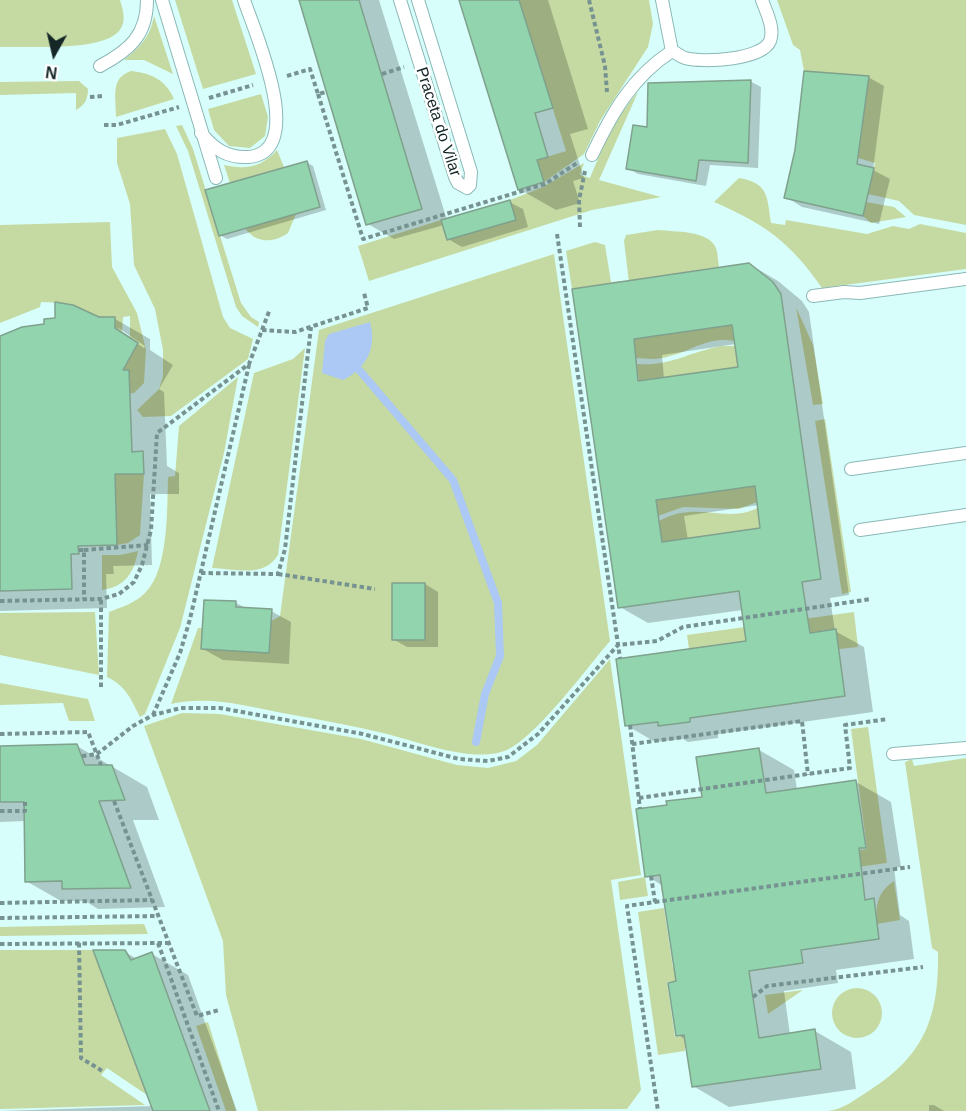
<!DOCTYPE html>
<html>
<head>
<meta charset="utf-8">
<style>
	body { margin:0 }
	#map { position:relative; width:966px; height:1111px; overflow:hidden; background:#d8fefb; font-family:Arial,sans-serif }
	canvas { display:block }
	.north { position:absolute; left:24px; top:24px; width:60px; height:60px; -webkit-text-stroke:4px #fff; paint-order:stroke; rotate:188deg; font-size:16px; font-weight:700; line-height:24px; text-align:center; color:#142626 }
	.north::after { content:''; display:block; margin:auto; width:21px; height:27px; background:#142626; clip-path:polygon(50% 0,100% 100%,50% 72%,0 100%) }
</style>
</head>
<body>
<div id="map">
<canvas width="966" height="1111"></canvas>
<div class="north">N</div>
</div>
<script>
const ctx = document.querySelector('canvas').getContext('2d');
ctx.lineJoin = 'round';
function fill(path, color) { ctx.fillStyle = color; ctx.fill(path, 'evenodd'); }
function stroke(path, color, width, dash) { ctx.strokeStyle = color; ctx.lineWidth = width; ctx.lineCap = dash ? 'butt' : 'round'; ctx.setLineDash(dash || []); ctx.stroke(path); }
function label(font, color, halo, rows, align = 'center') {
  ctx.font = font + ' Arial,sans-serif'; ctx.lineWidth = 5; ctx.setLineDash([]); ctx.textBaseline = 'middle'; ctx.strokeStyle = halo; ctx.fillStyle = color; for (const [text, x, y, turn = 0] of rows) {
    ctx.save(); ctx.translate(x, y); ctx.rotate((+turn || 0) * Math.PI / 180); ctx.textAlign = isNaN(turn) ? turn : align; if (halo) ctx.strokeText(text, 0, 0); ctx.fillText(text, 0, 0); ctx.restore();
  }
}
fill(new Path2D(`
	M0 0H120C123 10 127 22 119 31 102 52 26 46 0 47Z
	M175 0H232L256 74 203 89Z
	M519 0H649L653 24 648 47 600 121 584 154 544 182 537 160 566 151Z
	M777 0H966V225L914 215 899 201 868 194 875 163 858 158 869 76 804 71 800 50 793 45Z
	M154 16 173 74 144 60H124C141 46 150 37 154 16Z
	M131 71C151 73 166 80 174 99L116 117C116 97 110 78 131 71Z
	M79 81 88 89C88 99 85 105 76 110V93L0 95V82Z
	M638 92 599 180 661 197 592 210 369 281 358 246 441 220 447 240 515 220 510 200 543 187 584 163 580 175 590 178C603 146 615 118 638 92Z
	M261 94 268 117 265 136 250 148 229 146 214 130 208 109Z
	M182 125 193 149 241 303 251 317 259 322 258 327 242 316 236 307 188 151 176 126Z
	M165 129 177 154 223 317 230 328 253 339 248 359 171 416 143 417 137 410 159 389 163 376V350L155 309 134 265 130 204 117 163V138Z
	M277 150 284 167 230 183 224 165C246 170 262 167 277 150Z
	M739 178C769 183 767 197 771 223L785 225 786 220 867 234 893 226 909 229 920 224 966 233V269L822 288C790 242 765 224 714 202Z
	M866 202 894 207 906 217 871 223 863 216Z
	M296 214 288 233C274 243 256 244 245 228Z
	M110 222 112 267 137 313 146 350 144 383 134 393 127 394 117 382 138 343 130 337V316L123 317 122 332C94 315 74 302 41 302L40 307 0 323V225Z
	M658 230C674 232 709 230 716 248 718 254 718 261 719 267L639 279 646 331 635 333 624 241 626 235Z
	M595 242 605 245 611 282 623 281 630 334 619 335 611 283 572 289 566 251Z
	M554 254 610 641C587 668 537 736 507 750 475 764 419 742 387 734 354 726 321 720 288 714 250 707 210 695 171 704L198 628H203L202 649 269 653 271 621 280 616 319 330Z
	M796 307 813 345 823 404 813 405Z
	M732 325 734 341C709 336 693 350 670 356 658 360 648 359 636 358L634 339Z
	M722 346H735L738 367 639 381 637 364C669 367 692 351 722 346Z
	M305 348 278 555C264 578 236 569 212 568L254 373 293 359Z
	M238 377 224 453 180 628 145 714 140 717C131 699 126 686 107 677L109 612C122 607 135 603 145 593 169 570 167 508 168 477L175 476 179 426Z
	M825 419 851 592 842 594 815 421Z
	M115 474H144L140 535 128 543 117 545Z
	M755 486 757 502 739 509 683 507 658 516 656 500Z
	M758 508 760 528 662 542 659 521C697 500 724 524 758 508Z
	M138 551C134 573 125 587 102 590V555H120Z
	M95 612 99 675 0 655V613Z
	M854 612 858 647 839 649 835 629 689 649 687 635Z
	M610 659 641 875 611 880 641 1090 627 1109 258 1111 226 995 223 941 144 726 182 713 220 714 361 739 457 765 488 768 516 761 537 745Z
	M0 683 88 699 95 721H69L63 703 0 705Z
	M868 727 887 863 662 894 660 878 867 849 851 729Z
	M966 758V1111H828C844 1109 856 1099 870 1090 925 1055 939 1016 938 952L932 948 905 762 912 759 914 766Z
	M645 877 648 896 620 900 618 882Z
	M894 881 900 920 877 924C875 906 878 891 894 881Z
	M664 908 673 968H680L682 980 667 982 675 1037 690 1035 692 1047 685 1048V1051L658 1055 638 912Z
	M144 924 148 934 0 936V927Z
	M0 950H93L147 1095 107 1068 101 1075 145 1105 0 1109Z
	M832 1013a25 25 0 1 1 50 0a25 25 0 1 1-50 0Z
	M803 990 768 1014 765 995Z
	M208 1022 236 1111H226L196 1026Z`), '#c5daa2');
fill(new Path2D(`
	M370 322C377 349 366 368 343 380L322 373 325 341 329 334Z`), '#acc8f4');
fill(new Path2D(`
	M301 0H379L447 220 509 202 523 209 528 227 462 247 448 239 444 225 394 239 368 224Z
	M461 0H548L588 129 570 134 584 178 573 181 580 203 556 210 519 189Z
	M868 77 884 86 873 170 890 179 879 224 802 207 786 197Z
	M750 81 761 87 758 168 710 165 706 186 638 174 627 168 649 129Z
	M306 162 313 166 326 210 227 239 220 235Z
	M749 264 778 281 802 301 809 312 849 595 830 598 835 631 864 647 873 712 718 734V738L688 742 683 739 655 742 626 725 748 643 743 610 648 623 620 607 574 290ZM736 344 739 368 664 379 662 355ZM759 505 762 529 688 540 684 516Z
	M98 319H115L150 339V350L173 365 159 389 164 392 167 466 179 473V494H150L152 565 113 566 114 574H106L107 608 0 611V348ZM112 327 120 329 145 346 144 348Z
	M425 584 438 592V647H407L393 639Z
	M236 603 248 609 271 611 291 622 289 664 223 660 203 649Z
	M77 746 147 787 159 820H133L165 907 98 909 85 901H61L26 881V821L0 822V747Z
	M759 750 794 770 797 790 856 782 891 802 901 867 894 868 900 915 909 921 914 959 836 970 838 983 784 991 790 1035 815 1031 851 1052 856 1089 729 1107 693 1086 686 1040 678 1035V983L663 886 647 876 704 798Z
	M125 952 137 959 152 954 188 975 237 1111H0L153 1106Z
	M929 1105H934L944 1111H929Z`), '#0003');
stroke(new Path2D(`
	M360 371 453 480 498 603 500 656 485 694 476 742`), '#acc8f4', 8);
const building = new Path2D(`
	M299 0H359L422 209 366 225Z
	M459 0H519L553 108 535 113 548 157 537 160 544 182 518 190Z
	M804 71 869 76 857 164 874 168 863 216 784 198 795 150Z
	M751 80 748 163 699 160 696 181 626 169 633 125 647 127 648 83Z
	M307 161 320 207 219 236 205 190Z
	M510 200 516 220 447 240 441 220Z
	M749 263 773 282 781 294 821 579 802 582 810 633 836 629 845 696 690 718V722L658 726V722L625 726 616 659 746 641 739 591 618 608 572 289ZM732 325 738 367 638 381 634 339ZM755 486 760 528 662 542 656 500Z
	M55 302 73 305 99 317H115V328L138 343 123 370H129L132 452 143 451 144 474H115L117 545 78 546 79 554H71L72 589 0 591V336L22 327 44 324V319L55 318Z
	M392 583H425V640H392Z
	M204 600 236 601V607L272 609 269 653 201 649Z
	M77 744 85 765H112L125 800 99 801 131 888 62 889V881L25 882 24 802H0V746Z
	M759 748 766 793 856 780 866 848H859L865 900 874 898 879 939 801 950 803 963 749 971 759 1038 815 1029 821 1069 692 1087 684 1035 676 1036 668 983 676 981 660 875 645 877 636 809 667 805 666 801 702 797 696 757Z
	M93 950H125L131 960 152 952 210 1111H153Z`);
fill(building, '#91d4ad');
stroke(building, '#7fa18d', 1.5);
const service = new Path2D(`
	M162 0 216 178
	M400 0 455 177 458 183 467 188 470 185 471 172 418 0
	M662 0 672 51C677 53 681 57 685 58 703 63 762 60 770 41 775 28 766 12 762 0
	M100 66C130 50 147 35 147 0
	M201 133C214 149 227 158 248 157 309 153 254 30 244 0
	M592 155C612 113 632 77 672 51
	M813 296 844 292 860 293 966 279
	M851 469 966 453
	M860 530 966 515
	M893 754 966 748`);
stroke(service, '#8ab8b6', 14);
stroke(new Path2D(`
	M589 0 605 66 607 92
	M382 74 404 67
	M287 76 310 69 318 94 326 92
	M318 94 363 239 545 184 577 163
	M90 97 103 96
	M209 98 253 85
	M104 125H117L179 107
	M580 227 579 200 585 171
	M557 234 620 658
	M262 330 270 309
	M79 550H84V599
	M84 550 148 545
	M201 573 278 574 285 549 311 327
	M278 574 375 589
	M0 601 101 599 119 594 134 582 142 565 151 530 157 433 249 364 262 330 295 332 368 308 364 293
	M101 687V599
	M153 715 180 653 190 619 249 365
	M630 725 640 809
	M0 734 88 732 101 765
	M632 744 802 721 808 775
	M82 756 97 754 133 726 153 715 181 708H220L363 734 459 759 488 761 508 757 538 734 618 645 657 641 683 627 871 599
	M639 798 850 768 845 725 888 719
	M114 801 197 1016 219 1010
	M0 811H25V802
	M651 876 655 902 627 906 658 1111
	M655 902 910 867
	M0 903 152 900
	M0 918 158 916
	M79 943 81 1058 104 1072
	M158 943 219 1111
	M0 944 168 943
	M753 997 767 986 923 967`), '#779391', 4, [4.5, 3]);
stroke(service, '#fff', 12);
label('16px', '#142626', '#fff', [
	["Praceta do Vilar",438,122,72]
]);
</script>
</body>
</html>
